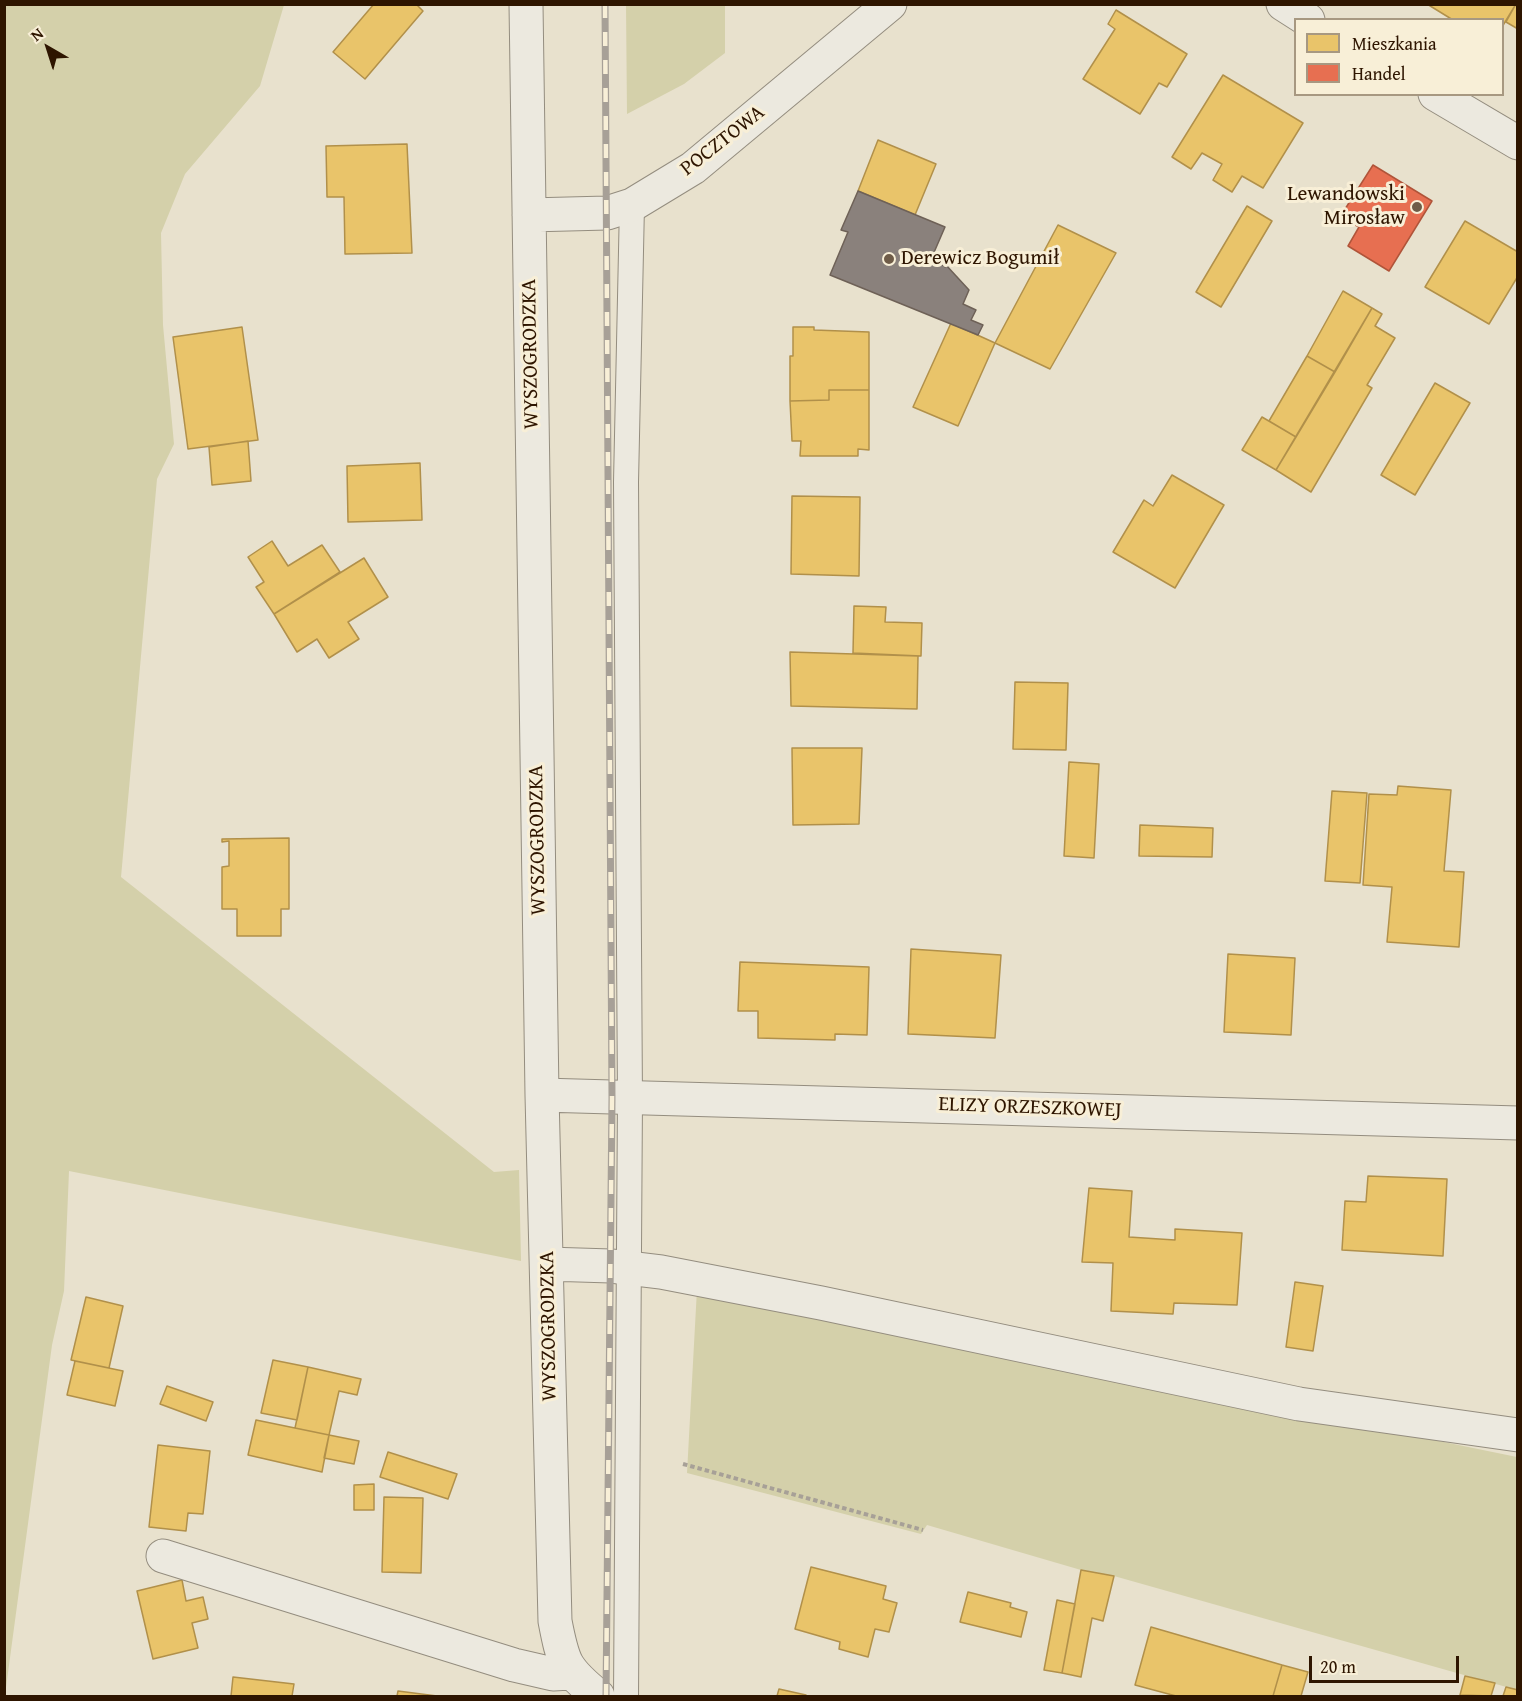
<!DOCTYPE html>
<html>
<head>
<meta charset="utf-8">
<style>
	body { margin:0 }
	#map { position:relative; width:1522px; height:1701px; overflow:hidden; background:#e8e1cd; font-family:"Gentium Book Plus",serif }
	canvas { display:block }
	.frame { position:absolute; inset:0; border:6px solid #2e1500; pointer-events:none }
	.legend { position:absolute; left:1294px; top:18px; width:210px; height:78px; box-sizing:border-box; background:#f8efd7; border:2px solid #a79881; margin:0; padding:8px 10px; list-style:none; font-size:18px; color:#2e1500 }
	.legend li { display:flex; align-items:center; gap:12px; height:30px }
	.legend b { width:30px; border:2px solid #a79881 }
	.north { position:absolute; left:18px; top:18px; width:60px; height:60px; -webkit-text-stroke:4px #f8efd7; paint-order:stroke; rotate:321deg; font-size:16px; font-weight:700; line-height:24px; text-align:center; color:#2e1500 }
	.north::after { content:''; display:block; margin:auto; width:21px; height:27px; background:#2e1500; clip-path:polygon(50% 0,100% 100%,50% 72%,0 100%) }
	.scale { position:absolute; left:1309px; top:1656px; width:150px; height:27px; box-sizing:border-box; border:3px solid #2e1500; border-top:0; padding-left:8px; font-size:18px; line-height:21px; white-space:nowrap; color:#2e1500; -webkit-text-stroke:4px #f8efd7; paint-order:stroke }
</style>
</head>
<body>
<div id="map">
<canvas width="1522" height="1701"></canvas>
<div class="frame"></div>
<ul class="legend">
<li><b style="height:16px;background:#e9c46a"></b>Mieszkania</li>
<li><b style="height:16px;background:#e76f51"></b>Handel</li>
</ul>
<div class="north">N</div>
<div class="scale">20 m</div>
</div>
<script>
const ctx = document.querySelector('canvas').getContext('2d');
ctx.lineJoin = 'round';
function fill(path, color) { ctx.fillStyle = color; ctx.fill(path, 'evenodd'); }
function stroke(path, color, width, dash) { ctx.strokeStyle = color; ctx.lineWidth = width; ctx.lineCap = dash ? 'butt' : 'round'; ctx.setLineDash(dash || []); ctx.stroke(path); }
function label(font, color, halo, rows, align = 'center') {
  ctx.font = font + ' "Gentium Book Plus",serif'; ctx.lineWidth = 6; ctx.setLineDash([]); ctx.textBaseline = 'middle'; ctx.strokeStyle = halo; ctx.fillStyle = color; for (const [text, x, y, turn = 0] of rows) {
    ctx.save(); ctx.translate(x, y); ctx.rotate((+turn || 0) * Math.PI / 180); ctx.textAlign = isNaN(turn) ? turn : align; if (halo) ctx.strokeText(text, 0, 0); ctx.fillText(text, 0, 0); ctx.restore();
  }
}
fill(new Path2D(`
	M5 4 284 5 260 86 185 174 161 233 163 325 174 444 157 479 121 877 494 1172 519 1170 521 1261 69 1171 64 1291 52 1345 5 1695Z
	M626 5H725V53L684 84 627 114Z
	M697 1289 1517 1457V1690L1114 1576 1081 1570 927 1525 921 1534 687 1473Z`), '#d4d0aa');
const homes = new Path2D(`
	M374 4H416L423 11 365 79 333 52Z
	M1427 4H1516L1502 27V20H1453Z
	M1516 4H1518V29L1506 22Z
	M1116 10 1187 54 1167 87 1159 83 1140 114 1083 79 1115 29 1108 24Z
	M1223 75 1303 123 1263 188 1242 176 1232 192 1213 180 1222 164 1202 153 1191 169 1172 157Z
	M878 140 936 164 915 215 858 191Z
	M407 144 412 253 345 254 344 197H327L326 146Z
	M1247 206 1272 221 1221 307 1196 292Z
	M1465 221 1518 252V276L1489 324 1425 287Z
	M1058 225 1116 253 1050 369 995 343Z
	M1343 291 1372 308 1335 372 1307 356Z
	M1372 308 1382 314 1375 326 1395 338 1367 385 1372 388 1311 492 1276 470Z
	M951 323 995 343 958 426 913 407Z
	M242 327 258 440 188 449 173 337Z
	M793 327H814V330L869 332V390H829V400L790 401V356H793Z
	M1307 356 1335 372 1296 437 1269 421Z
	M1435 383 1470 403 1415 495 1381 475Z
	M829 390H869V450L858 449V456H800L801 441H792L790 401 829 400Z
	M1262 417 1296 437 1276 470 1242 450Z
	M248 441 251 481 212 485 209 447Z
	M420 463 422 520 348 522 347 466Z
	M1172 475 1224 505 1175 588 1113 552 1144 500 1153 506Z
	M792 496 860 497 859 576 791 574Z
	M272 541 288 566 322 545 340 572 274 614 256 587 264 582 248 557Z
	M364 558 388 597 348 622 359 639 329 658 317 639 297 652 274 614Z
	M854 606 886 607 885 622 922 623 921 656 853 653Z
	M790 652 918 656 917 709 791 706Z
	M1015 682 1068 683 1066 750 1013 749Z
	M792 748H862L859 824 793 825Z
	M1069 762 1099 764 1094 858 1064 856Z
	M1398 786 1451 790 1444 871 1464 872 1459 947 1387 942 1392 887 1363 885 1369 794 1397 795Z
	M1332 791 1367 793 1360 883 1325 881Z
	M1140 825 1213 828 1212 857 1139 856Z
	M289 838V909H281V936H237V909H222V867L229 866V841L222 842V839Z
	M911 949 1001 955 995 1038 908 1034Z
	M1228 954 1295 958 1291 1035 1224 1032Z
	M740 962 869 967 867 1035 835 1034V1040L758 1038V1011H738Z
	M1368 1176 1447 1179 1443 1256 1342 1250 1345 1201 1366 1202Z
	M1089 1188 1132 1191 1129 1237 1175 1240V1229L1242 1233 1237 1305 1174 1303 1173 1314 1111 1311 1113 1263 1082 1262Z
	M1295 1282 1323 1286 1313 1351 1286 1347Z
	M86 1297 123 1306 109 1368 71 1360Z
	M273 1360 308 1367 297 1420 261 1413Z
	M75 1361 123 1371 115 1406 67 1395Z
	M308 1367 361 1379 357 1395 339 1391 329 1435 295 1428Z
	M167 1386 213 1402 206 1421 160 1404Z
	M256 1420 329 1435 322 1472 248 1455Z
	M329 1435 359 1441 354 1464 324 1458Z
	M158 1445 210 1451 203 1514 188 1513 186 1531 149 1527Z
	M388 1452 457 1474 448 1499 380 1477Z
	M374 1484V1510H354V1485Z
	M384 1497 423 1498 421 1573 382 1572Z
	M811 1567 886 1586 883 1599 897 1603 889 1632 875 1629 868 1657 839 1649 840 1642 795 1629Z
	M1081 1570 1114 1576 1103 1621 1092 1618 1081 1677 1062 1673Z
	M182 1580 186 1601 203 1597 208 1619 192 1623 198 1648 153 1659 137 1591Z
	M968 1592 1011 1603 1010 1607 1027 1612 1021 1637 960 1622Z
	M1057 1600 1075 1604 1062 1673 1044 1670Z
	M1151 1627 1282 1665 1273 1696H1176L1135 1685Z
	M1282 1665 1308 1672 1301 1696H1273Z
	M1465 1676 1495 1683 1491 1696 1460 1695Z
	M233 1677 294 1684 292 1696H231Z
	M1506 1687 1518 1690V1696H1503Z
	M779 1689 806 1695V1696H777Z
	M398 1691 437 1696H397Z`);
fill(homes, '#e9c46a');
stroke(homes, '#b1904a', 1.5);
const shops = new Path2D(`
	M1373 165 1432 201 1389 271 1348 246 1359 227 1340 217Z`);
fill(shops, '#e76f51');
stroke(shops, '#b05439', 1.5);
const industry = new Path2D(`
	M858 191 945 227 932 257 945 267 946 265 969 290 963 304 976 310 971 320 983 325 978 335 830 275 848 232 841 230Z`);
fill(industry, '#8a817c');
stroke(industry, '#6e6157', 1.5);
const lane = new Path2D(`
	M626 1696 630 1099 626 482 632 205`);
const street = new Path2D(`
	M526 4 542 1095 555 1621C563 1663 565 1669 598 1696
	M1283 4 1308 20
	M1435 94 1518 143
	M529 215 607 213 632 205 693 168 890 4
	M542 1095 1518 1123
	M547 1264 611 1266 661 1272 821 1303 1299 1404 1518 1435
	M163 1556 514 1665 553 1674 571 1673`);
stroke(lane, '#948d7f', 26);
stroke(street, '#948d7f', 35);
stroke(new Path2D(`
	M683 1464 923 1530`), '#a7a097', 4, [4.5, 3]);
stroke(lane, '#ece9df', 24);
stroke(street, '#ece9df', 33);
const rail = new Path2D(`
	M605 4 612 1098 606 1696`);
stroke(rail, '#a7a097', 7);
stroke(rail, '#f8efd7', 4.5, [14]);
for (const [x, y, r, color] of [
	[1417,207,6,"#6f5c48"],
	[889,259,6,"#6f5c48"]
]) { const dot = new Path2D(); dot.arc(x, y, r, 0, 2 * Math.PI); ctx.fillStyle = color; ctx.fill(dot); stroke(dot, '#f8efd7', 2); }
label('21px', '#2e1500', '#f8efd7', [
	["POCZTOWA",723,141,-38],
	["WYSZOGRODZKA",531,354,-91],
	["WYSZOGRODZKA",538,840,-91],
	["ELIZY ORZESZKOWEJ",1030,1108,2],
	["WYSZOGRODZKA",549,1326,-91]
]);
label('21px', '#2e1500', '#f8efd7', [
	["Lewandowski",1405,195],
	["Mirosław",1405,219],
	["Derewicz Bogumił",901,259,"left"]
], 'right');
</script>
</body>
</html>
